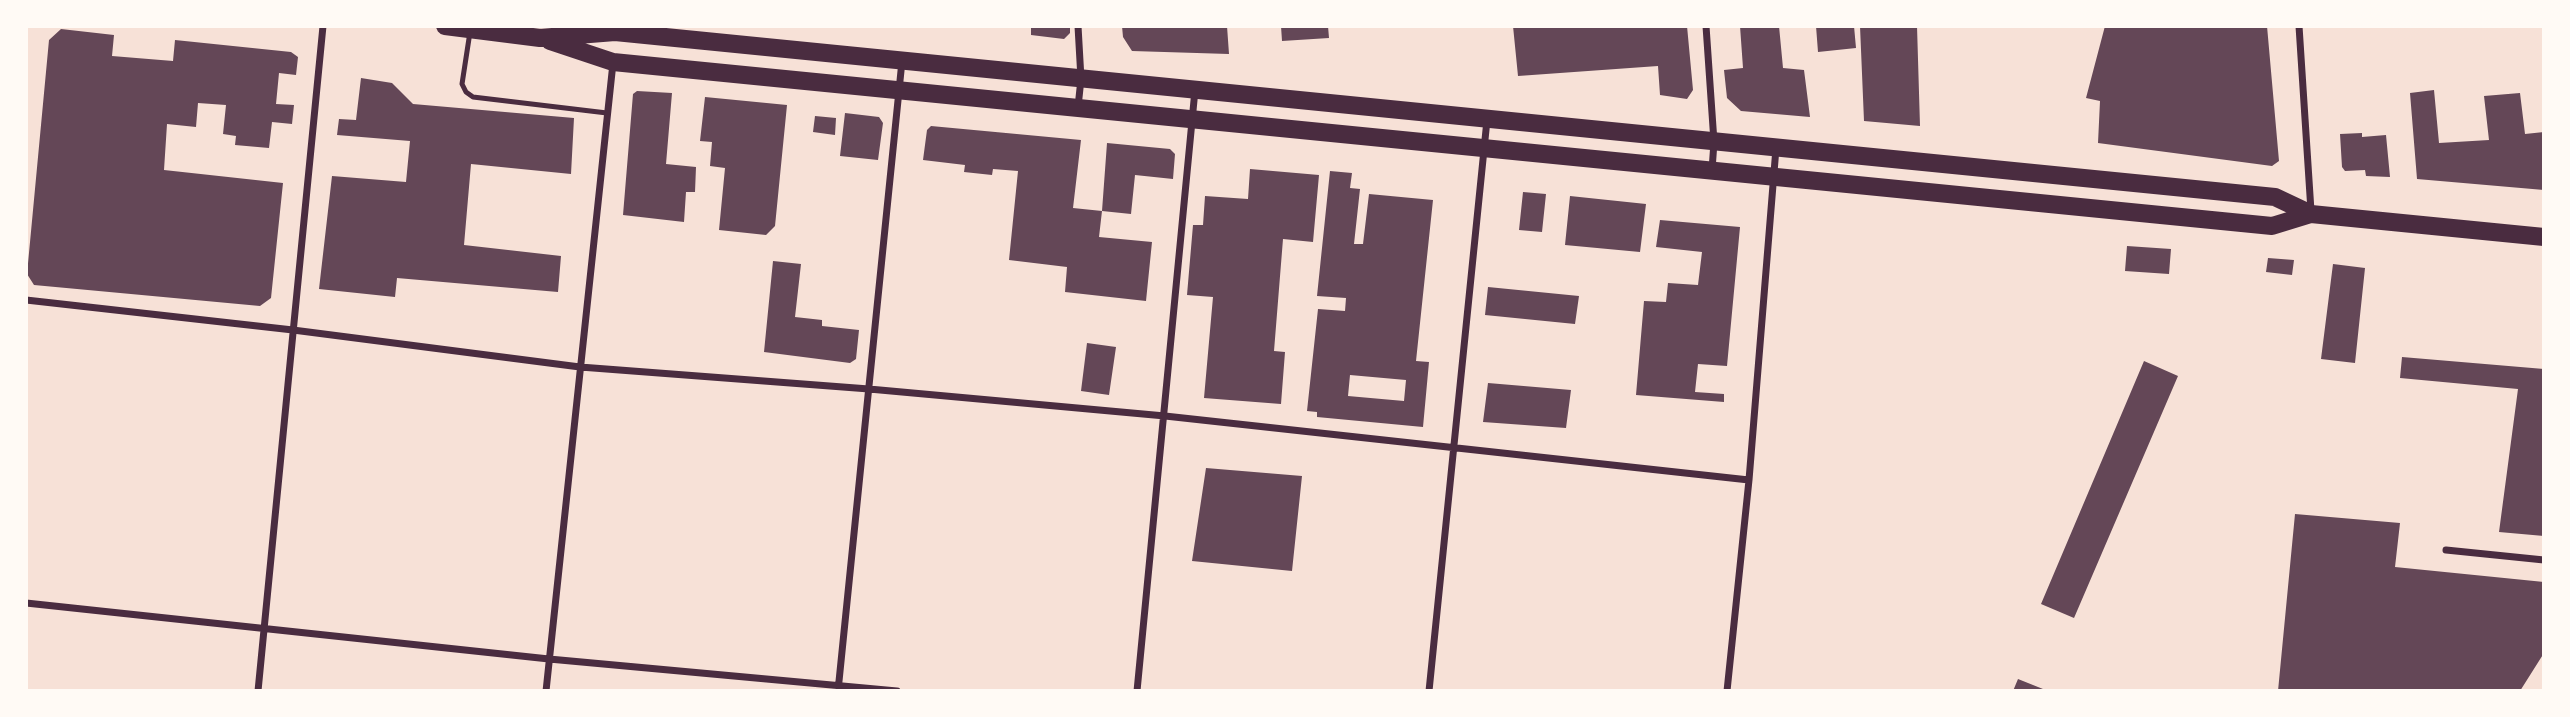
<!DOCTYPE html>
<html>
<head>
<meta charset="utf-8">
<style>
	body { margin:0 }
	#map { position:relative; width:2570px; height:717px; overflow:hidden; background:#f7e1d7; font-family:Mulish,sans-serif }
	canvas { display:block }
	.frame { position:absolute; inset:0; border:28px solid #fffaf5; pointer-events:none }
</style>
</head>
<body>
<div id="map">
<canvas width="2570" height="717"></canvas>
<div class="frame"></div>
</div>
<script>
const ctx = document.querySelector('canvas').getContext('2d');
ctx.lineJoin = 'round';
function fill(path, color) { ctx.fillStyle = color; ctx.fill(path, 'evenodd'); }
function stroke(path, color, width, dash) { ctx.strokeStyle = color; ctx.lineWidth = width; ctx.lineCap = dash ? 'butt' : 'round'; ctx.setLineDash(dash || []); ctx.stroke(path); }
fill(new Path2D(`
	M1031 26H1070V33L1064 39 1031 35Z
	M1122 26H1227L1229 54 1132 51 1123 37Z
	M1281 26H1328L1329 38 1282 41Z
	M1513 26H1687L1693 90 1687 99 1660 95 1658 66 1518 76Z
	M1740 26H1779L1783 68 1804 70 1810 117 1741 111 1727 98 1724 70 1743 68Z
	M1816 26H1854L1856 48 1818 52Z
	M1860 26H1917L1920 126 1864 121Z
	M2105 26H2267L2279 161 2272 166 2098 143 2100 101 2086 98Z
	M61 29 114 35 112 56 173 61 175 40 291 52 298 57 296 75 279 73 276 104 294 105 292 124 272 122 269 148 235 145 236 136 223 134 226 105 198 103 196 127 167 124 164 170 283 183 271 298 260 306 34 285 27 274 49 40Z
	M361 78 392 83 413 104 574 118 571 174 471 164 464 245 561 256 558 292 397 278 395 297 319 289 332 176 406 182 410 141 337 135 339 119 356 120Z
	M2434 90 2439 143 2489 140 2484 96 2520 93 2525 134 2544 132V190L2417 179 2410 93Z
	M637 91 672 93 666 164 696 167 695 192H686L684 222 623 215 633 94Z
	M705 97 787 105 775 226 766 235 719 230 725 168 710 166 712 142 700 141Z
	M845 113 879 117 883 123 878 160 840 156Z
	M815 116 836 118 835 135 813 132Z
	M931 126 1081 140 1073 208 1102 211 1099 237 1152 242 1146 301 1065 292 1067 267 1009 260 1018 171 993 169 992 175 964 172 965 165 923 160 927 130Z
	M2362 133V137L2386 135 2390 177 2366 176 2365 170 2345 171 2342 167 2340 134Z
	M1107 143 1170 149 1175 154 1173 179 1135 175 1131 214 1102 211Z
	M1250 169 1319 175 1313 242 1283 239 1274 351 1285 352 1281 404 1204 398 1213 297 1187 295 1193 225H1203L1205 196 1248 199Z
	M1330 171 1352 173 1350 188 1360 189 1354 244H1363L1369 194 1433 200 1416 361 1429 362 1423 427 1317 417V412L1307 411 1318 309 1345 311 1346 298 1317 296ZM1350 375 1406 380 1404 401 1348 396Z
	M1523 192 1546 194 1542 232 1519 230Z
	M1570 196 1646 204 1640 252 1565 245Z
	M1660 220 1740 227 1727 366 1698 364 1695 392 1724 394V402L1636 395 1644 301 1666 302 1668 283 1698 285 1702 252 1656 247Z
	M2127 246 2171 249 2169 274 2125 271Z
	M2268 258 2294 260 2292 275 2266 272Z
	M773 261 801 264 795 317 822 320V326L859 330 856 359 850 363 764 352Z
	M2333 264 2365 268 2355 363 2321 359Z
	M1488 287 1579 296 1575 324 1485 315Z
	M1087 343 1116 347 1109 395 1081 391Z
	M2402 357 2544 369V536L2499 532 2518 389 2400 378Z
	M2144 361 2178 376 2074 618 2041 604Z
	M1488 383 1571 390 1566 428 1483 422Z
	M1206 468 1302 476 1292 571 1192 561Z
	M2295 514 2400 523 2395 567 2544 582V653L2520 691H2278Z
	M2018 679 2048 691H2013Z`), '#644757');
stroke(new Path2D(`
	M470 32 462 84 466 92 473 97 607 113`), '#4a2c40', 5);
stroke(new Path2D(`
	M1706 26 1714 142 1712 170
	M2299 26 2311 211
	M1078 107 1081 79 1078 26
	M26 300 293 330 580 367 869 389 1165 416 1749 480
	M2446 550 2544 560
	M26 603 549 659 897 691
	M258 691 323 26
	M546 691 613 63
	M838 691 902 61
	M1137 691 1195 90
	M1429 691 1487 120
	M1727 691 1749 480 1776 148`), '#4a2c40', 7);
stroke(new Path2D(`
	M445 26 540 38 615 32 2275 197 2311 214 2544 237
	M550 41 613 62 2272 226 2311 214`), '#4a2c40', 18);
</script>
</body>
</html>
